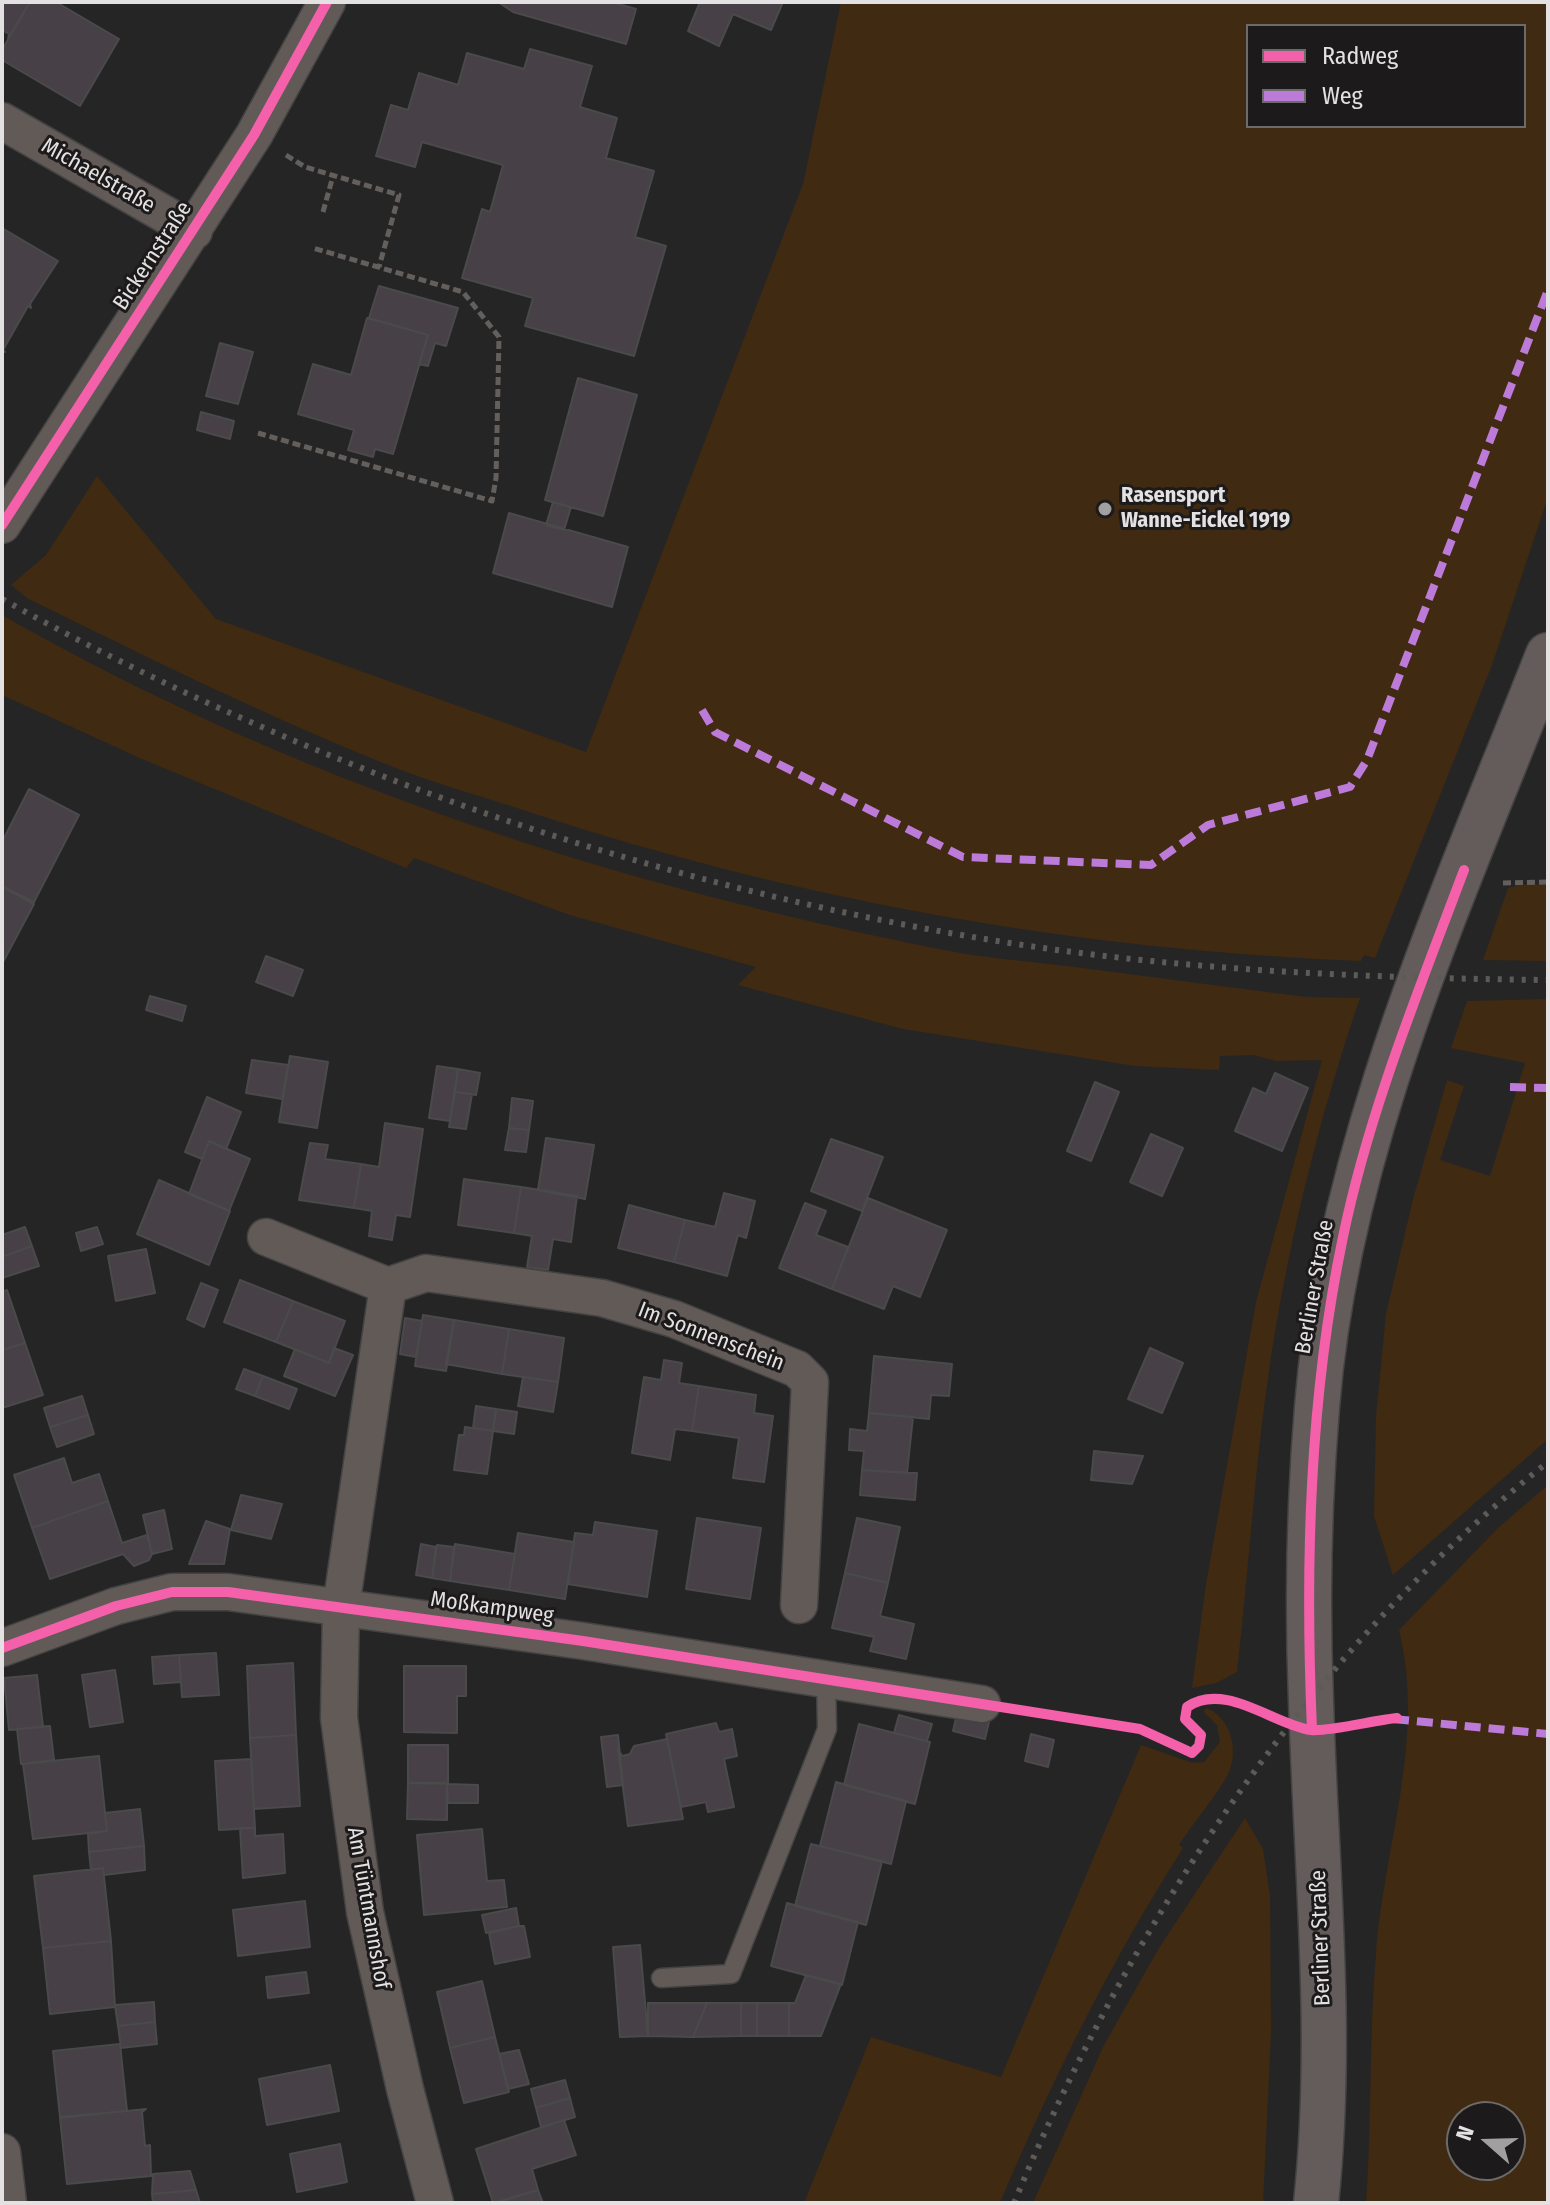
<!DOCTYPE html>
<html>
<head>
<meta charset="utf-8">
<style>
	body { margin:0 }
	#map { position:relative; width:1550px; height:2205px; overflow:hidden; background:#262525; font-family:"Fira Sans Condensed",sans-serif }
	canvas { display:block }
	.frame { position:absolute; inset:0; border:4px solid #e3e1e1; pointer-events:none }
	.legend { position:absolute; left:1246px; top:24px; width:280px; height:104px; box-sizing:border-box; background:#1d1a1b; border:2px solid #6c6a6a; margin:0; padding:10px 14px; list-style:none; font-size:24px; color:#e3e1e1 }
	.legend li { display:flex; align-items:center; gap:16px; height:40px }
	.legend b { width:40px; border:2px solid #6c6a6a }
	.north { position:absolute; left:1446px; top:2101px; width:80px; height:80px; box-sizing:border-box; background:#1d1a1b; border:2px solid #6c6a6a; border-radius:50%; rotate:290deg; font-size:22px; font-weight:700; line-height:32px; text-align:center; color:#e3e1e1 }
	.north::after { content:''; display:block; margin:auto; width:28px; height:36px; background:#a19f9f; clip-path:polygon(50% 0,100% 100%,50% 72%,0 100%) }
</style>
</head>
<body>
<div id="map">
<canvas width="1550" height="2205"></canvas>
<div class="frame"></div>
<ul class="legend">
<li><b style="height:10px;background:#f560ab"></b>Radweg</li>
<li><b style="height:10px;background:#bd7bd9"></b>Weg</li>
</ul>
<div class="north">N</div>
</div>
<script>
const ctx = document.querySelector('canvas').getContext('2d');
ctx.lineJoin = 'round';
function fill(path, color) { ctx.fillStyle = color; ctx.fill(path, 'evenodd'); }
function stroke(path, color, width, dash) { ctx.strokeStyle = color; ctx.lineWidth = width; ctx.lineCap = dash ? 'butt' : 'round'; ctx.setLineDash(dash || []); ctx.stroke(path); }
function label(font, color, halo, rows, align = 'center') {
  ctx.font = font + ' "Fira Sans Condensed",sans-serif'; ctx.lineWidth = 6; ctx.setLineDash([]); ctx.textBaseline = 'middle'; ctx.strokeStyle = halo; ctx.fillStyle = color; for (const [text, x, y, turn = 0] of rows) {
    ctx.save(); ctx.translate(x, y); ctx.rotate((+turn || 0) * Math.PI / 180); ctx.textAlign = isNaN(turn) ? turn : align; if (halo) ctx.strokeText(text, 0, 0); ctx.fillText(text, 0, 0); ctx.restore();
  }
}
fill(new Path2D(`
	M841 2H1548V497L1492 665 1375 958 1364 955 1361 961C1078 950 799 901 529 812 481 796 430 782 383 763 262 714 144 656 27 598L11 585 46 555 97 476 216 619 586 752 803 184ZM1524 26V126H1248V26Z
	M2 615C294 782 615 885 944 950 984 958 1026 961 1067 966 1146 976 1226 987 1306 997L1360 998C1320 1115 1290 1235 1271 1357 1255 1461 1249 1567 1237 1672L1216 1683 1192 1688 1206 1584 1256 1302 1322 1060 1276 1061 1254 1055 1220 1056 1219 1070 1135 1066 903 1029 738 985 756 967 570 915 414 858 406 868 142 759 2 695Z
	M1528 884 1548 885V961L1483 960 1508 888Z
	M1548 999V1439L1393 1575 1374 1516 1376 1416 1386 1314 1413 1199 1447 1080 1464 1086 1440 1160 1490 1176 1525 1063 1451 1048 1467 1001Z
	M1548 1485V2203H1366C1372 2120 1369 2037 1376 1954 1384 1846 1426 1740 1399 1630L1498 1528ZM1462 2117H1510V2165H1462Z
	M1206 1708C1230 1717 1239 1748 1229 1772 1221 1790 1191 1826 1179 1845L1183 1848C1111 1961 1052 2080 1000 2203H804L871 2037 1001 2077 1141 1745 1193 1763 1204 1762 1220 1742 1217 1725 1204 1712Z
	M1245 1818 1263 1849 1270 1896 1271 2033 1263 2203H1033L1104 2045 1159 1948Z`), '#402a11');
const building = new Path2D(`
	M2 2H30L8 39 9 34 2 30Z
	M30 2H56L119 39 80 106 2 60V50Z
	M498 2H611L636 9 626 44 513 12Z
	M700 2H783L771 30 733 14 719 46 688 31Z
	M530 49 592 66 580 107 617 118 606 158 654 171 635 237 666 246 634 356 525 326 533 298 462 278 482 209 490 212 503 165 422 142 415 167 376 156 391 105 408 110 419 73 458 85 467 53 524 69Z
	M2 228 58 261 30 304 31 308 28 306 3 350 5 352 2 350Z
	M379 286 458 308 446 346 435 343 428 366 419 364 428 335 369 318Z
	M367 318 428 335 393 454 375 449 373 457 348 450 354 430 298 414 313 364 351 375Z
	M220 343 253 352 238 404 206 396Z
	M578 378 637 395 603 516 545 500Z
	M201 412 234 421 230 439 197 430Z
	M553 502 571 507 564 530 546 525Z
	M509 513 628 547 612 607 493 573Z
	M29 789 79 815 34 902 2 886V842Z
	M2 887 34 904 2 964Z
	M266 956 303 970 293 996 256 982Z
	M150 996 186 1006 182 1021 146 1010Z
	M290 1056 328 1062 317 1128 279 1122Z
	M252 1060 288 1065 282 1099 246 1093Z
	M437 1066 458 1069 450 1121 429 1118Z
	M458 1069 480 1073 476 1095 455 1092Z
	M1275 1073 1308 1088 1282 1151 1235 1131 1253 1088 1266 1094Z
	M1095 1082 1119 1092 1091 1161 1067 1151Z
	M455 1092 472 1094 466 1129 449 1127Z
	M207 1097 241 1112 226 1149 209 1141 202 1159 185 1152Z
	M512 1098 533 1101 529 1130 509 1128Z
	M385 1123 423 1129 410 1217 396 1215 392 1240 369 1236 372 1211 354 1208 361 1164 379 1167Z
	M509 1128 529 1130 526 1152 505 1150Z
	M1151 1134 1183 1148 1162 1196 1130 1182Z
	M546 1138 594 1145 585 1199 538 1190Z
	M831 1139 883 1157 862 1211 811 1191Z
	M209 1141 250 1159 229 1211 189 1194Z
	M310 1143 328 1145 325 1159 361 1164 354 1208 299 1200Z
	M464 1179 521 1187 514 1233 458 1225Z
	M159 1180 230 1211 209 1265 137 1234Z
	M521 1187 577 1196 571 1242 553 1239 548 1270 527 1267 532 1236 514 1233Z
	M724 1193 755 1201 746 1238 738 1235 727 1276 674 1262 685 1220 715 1227Z
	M868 1198 947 1230 920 1297 893 1286 884 1309 832 1289Z
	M805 1203 826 1211 816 1235 848 1247 832 1289 779 1268Z
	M629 1205 685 1220 674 1262 618 1248Z
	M25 1227 32 1246 2 1257V1235Z
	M97 1227 103 1244 81 1251 76 1233Z
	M32 1246 39 1266 2 1278V1257Z
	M146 1249 155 1293 116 1301 108 1256Z
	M240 1280 293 1301 276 1342 224 1322Z
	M201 1283 218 1290 204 1327 187 1319Z
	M7 1290 25 1343 2 1350V1292Z
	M293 1301 345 1321 329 1363 276 1342Z
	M423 1315 454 1320 446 1371 415 1366Z
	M405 1318 422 1321 416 1357 400 1354Z
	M454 1320 509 1329 502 1374 446 1364Z
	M509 1329 564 1338 558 1382 502 1374Z
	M25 1343 43 1395 2 1408V1350Z
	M334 1348 353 1355 335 1396 284 1376 295 1349 329 1363Z
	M1150 1348 1183 1363 1162 1413 1128 1399Z
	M874 1356 952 1364 949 1396 931 1395 929 1419 869 1413Z
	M664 1360 682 1363 679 1383 699 1386 692 1431 675 1429 670 1460 632 1453 644 1377 661 1380Z
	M244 1369 263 1376 255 1396 236 1389Z
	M263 1376 297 1389 289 1409 255 1396Z
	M523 1377 558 1382 553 1412 518 1406Z
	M699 1386 756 1395 754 1413 773 1416 764 1482 733 1478 739 1438 692 1431Z
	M82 1396 88 1415 50 1427 44 1408Z
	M476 1406 496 1409 493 1431 473 1428Z
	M496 1409 517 1412 514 1434 493 1431Z
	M869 1413 913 1417 907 1473 862 1470 864 1451 849 1450 850 1429 867 1431Z
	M88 1415 94 1434 57 1447 50 1427Z
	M465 1427 493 1431 487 1474 454 1470 459 1435H464Z
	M1094 1451 1143 1456 1132 1484 1091 1480Z
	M64 1458 72 1483 99 1474 108 1501 32 1528 14 1475Z
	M862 1470 917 1473 915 1500 860 1495Z
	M241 1495 282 1504 271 1539 231 1530Z
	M108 1501 122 1543 147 1535 152 1554 149 1560 134 1566 123 1554 50 1579 32 1528Z
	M164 1510 172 1549 152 1554 143 1515Z
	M697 1518 761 1528 750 1599 686 1589Z
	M857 1518 900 1527 888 1583 845 1573Z
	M206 1521 230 1529 224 1564H189Z
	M595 1522 657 1531 647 1597 568 1584 575 1533 593 1535Z
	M518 1533 574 1542 565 1599 509 1590Z
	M421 1544 436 1547 432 1578 416 1575Z
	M455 1544 515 1554 509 1590 450 1581Z
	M437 1545 454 1547 450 1581 432 1578Z
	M845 1573 888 1583 880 1616 914 1624 906 1659 870 1651 874 1637 832 1628Z
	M216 1653 219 1695 182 1697 179 1655Z
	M179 1655 181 1682 154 1684 152 1657Z
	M293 1663 296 1735 250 1738 247 1666Z
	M404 1666H466V1696H457V1733L404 1732Z
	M115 1670 123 1722 90 1727 82 1675Z
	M37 1675 43 1727 9 1730 4 1678Z
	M957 1714 989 1722 985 1739 953 1731Z
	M899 1715 932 1724 927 1741 894 1733Z
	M716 1723 719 1732 732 1729 737 1756 724 1759 734 1807 708 1812 706 1802 681 1807 666 1734Z
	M859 1724 930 1742 915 1804 844 1785Z
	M50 1726 54 1760 21 1764 17 1729Z
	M1031 1734 1054 1740 1048 1767 1025 1761Z
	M296 1735 300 1806 254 1809 250 1738Z
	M618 1735 623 1785 607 1787 601 1737Z
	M667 1739 683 1819 628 1826 618 1749 622 1756 630 1754 634 1746Z
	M408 1745H448V1783H408Z
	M99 1756 107 1831 33 1839 23 1764Z
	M251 1759 255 1828 219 1830 215 1761Z
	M836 1782 906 1801 891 1864 820 1846Z
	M408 1783 447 1784V1820L407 1819Z
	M447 1784 478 1785V1803H448Z
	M140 1809 144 1846 89 1852 88 1834 107 1831 105 1813Z
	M240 1828H255V1836L283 1834 285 1873 243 1878Z
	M482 1829 487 1881 504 1880 507 1907 424 1915 417 1835Z
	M811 1844 882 1861 866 1925 795 1906Z
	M144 1846 145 1870 104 1875 103 1868 91 1870 89 1852Z
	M103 1868 111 1941 43 1948 34 1876Z
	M305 1901 310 1947 238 1956 233 1910Z
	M787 1903 858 1922 842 1985 771 1966Z
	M516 1908 519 1926 486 1933 482 1915Z
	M519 1926H524L530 1957 495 1964 489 1933Z
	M111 1941 115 2007 50 2014 43 1948Z
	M640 1945 648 2036 620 2037 613 1947Z
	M306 1972 309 1993 268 1998 266 1977Z
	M806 1975 841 1984 821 2036H789V2003H795Z
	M482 1981 495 2037 450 2048 437 1992Z
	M154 2002 155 2022 118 2026 115 2005Z
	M648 2003H707L693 2037 648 2036Z
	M707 2003H741V2036L693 2037Z
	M741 2003H757V2036H741Z
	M757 2003H789V2036H757Z
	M155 2022 157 2044 121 2048 118 2026Z
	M495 2037 509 2092 464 2103 450 2048Z
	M120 2044 127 2111 60 2117 53 2051Z
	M519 2050 529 2084 508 2089 499 2054Z
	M330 2065 339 2111 267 2125 259 2079Z
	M565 2080 570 2098 536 2108 531 2089Z
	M570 2098 575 2117 541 2127 536 2108Z
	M146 2109 142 2112 145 2146 150 2145 151 2176 67 2184 60 2118Z
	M564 2120 576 2155 532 2169 538 2190 493 2203 476 2149Z
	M340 2144 347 2182 297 2192 290 2154Z
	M190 2171 196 2190 152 2194 153 2174Z
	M196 2190 200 2203H153L152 2194Z
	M538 2190 543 2203H496Z`);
fill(building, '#474046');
stroke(building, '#4a4a4a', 2);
const service = new Path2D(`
	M661 1978 731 1974 827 1729 826 1678`);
const minor = new Path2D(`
	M2 121 194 231
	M2 525 254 135 327 2
	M266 1237 388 1286 341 1607 339 1718 365 1912 405 2089 435 2203
	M388 1286 426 1273 602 1298 674 1319 797 1369 810 1382 799 1605
	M2 1648 116 1606 172 1592H228L583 1641 982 1704
	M2 2152 8 2203`);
const secondary = new Path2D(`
	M1316 2203C1334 2036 1316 1869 1311 1701 1307 1603 1309 1504 1317 1407 1338 1144 1453 897 1548 655`);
stroke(service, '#444343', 21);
stroke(minor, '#444343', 39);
stroke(secondary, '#444343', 47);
stroke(new Path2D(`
	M286 155 305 167 399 195 379 267
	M323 212 333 176
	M258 433 492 501 496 478 499 337 463 292 313 248
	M1503 883 1548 882`), '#635f5d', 5, [8, 4]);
stroke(service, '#625a57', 18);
stroke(minor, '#625a57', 36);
stroke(secondary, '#645c5b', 44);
stroke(new Path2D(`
	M2 599C315 773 662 889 1016 944 1192 971 1370 978 1548 980
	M1014 2203C1130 1924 1309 1651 1548 1462`), '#5d5b59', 6, [4, 8]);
stroke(new Path2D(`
	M702 710 715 732 963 857 1151 865 1208 825 1350 787 1367 760 1548 290
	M1510 1087 1548 1088
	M1393 1719 1548 1734`), '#bd7bd9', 8, [16, 8]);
stroke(new Path2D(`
	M2 525 254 135 327 2
	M2 1648 116 1606 172 1592H228L583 1641 1140 1729 1192 1753 1199 1746 1201 1735 1185 1719 1187 1707C1225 1681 1274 1725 1311 1730 1329 1732 1375 1720 1397 1718
	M1312 1730C1305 1566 1309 1398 1343 1237 1369 1111 1419 990 1464 870`), '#f560ab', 10);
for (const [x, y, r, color] of [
	[1105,509,8,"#a19f9f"]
]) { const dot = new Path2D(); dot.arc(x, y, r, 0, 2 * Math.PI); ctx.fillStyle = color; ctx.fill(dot); stroke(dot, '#1d1a1b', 3); }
label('22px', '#e3e1e1', '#1d1a1b', [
	["Michaelstraße",98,176,30],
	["Bickernstraße",153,256,-57],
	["Berliner Straße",1315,1287,-80],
	["Im Sonnenschein",711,1337,21],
	["Moßkampweg",492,1608,8],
	["Am Tüntmannshof",368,1908,80],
	["Berliner Straße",1321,1938,-92]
]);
label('bold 22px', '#e3e1e1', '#1d1a1b', [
	["Rasensport",1121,496],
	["Wanne-Eickel 1919",1121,521]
], 'left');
</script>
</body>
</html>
